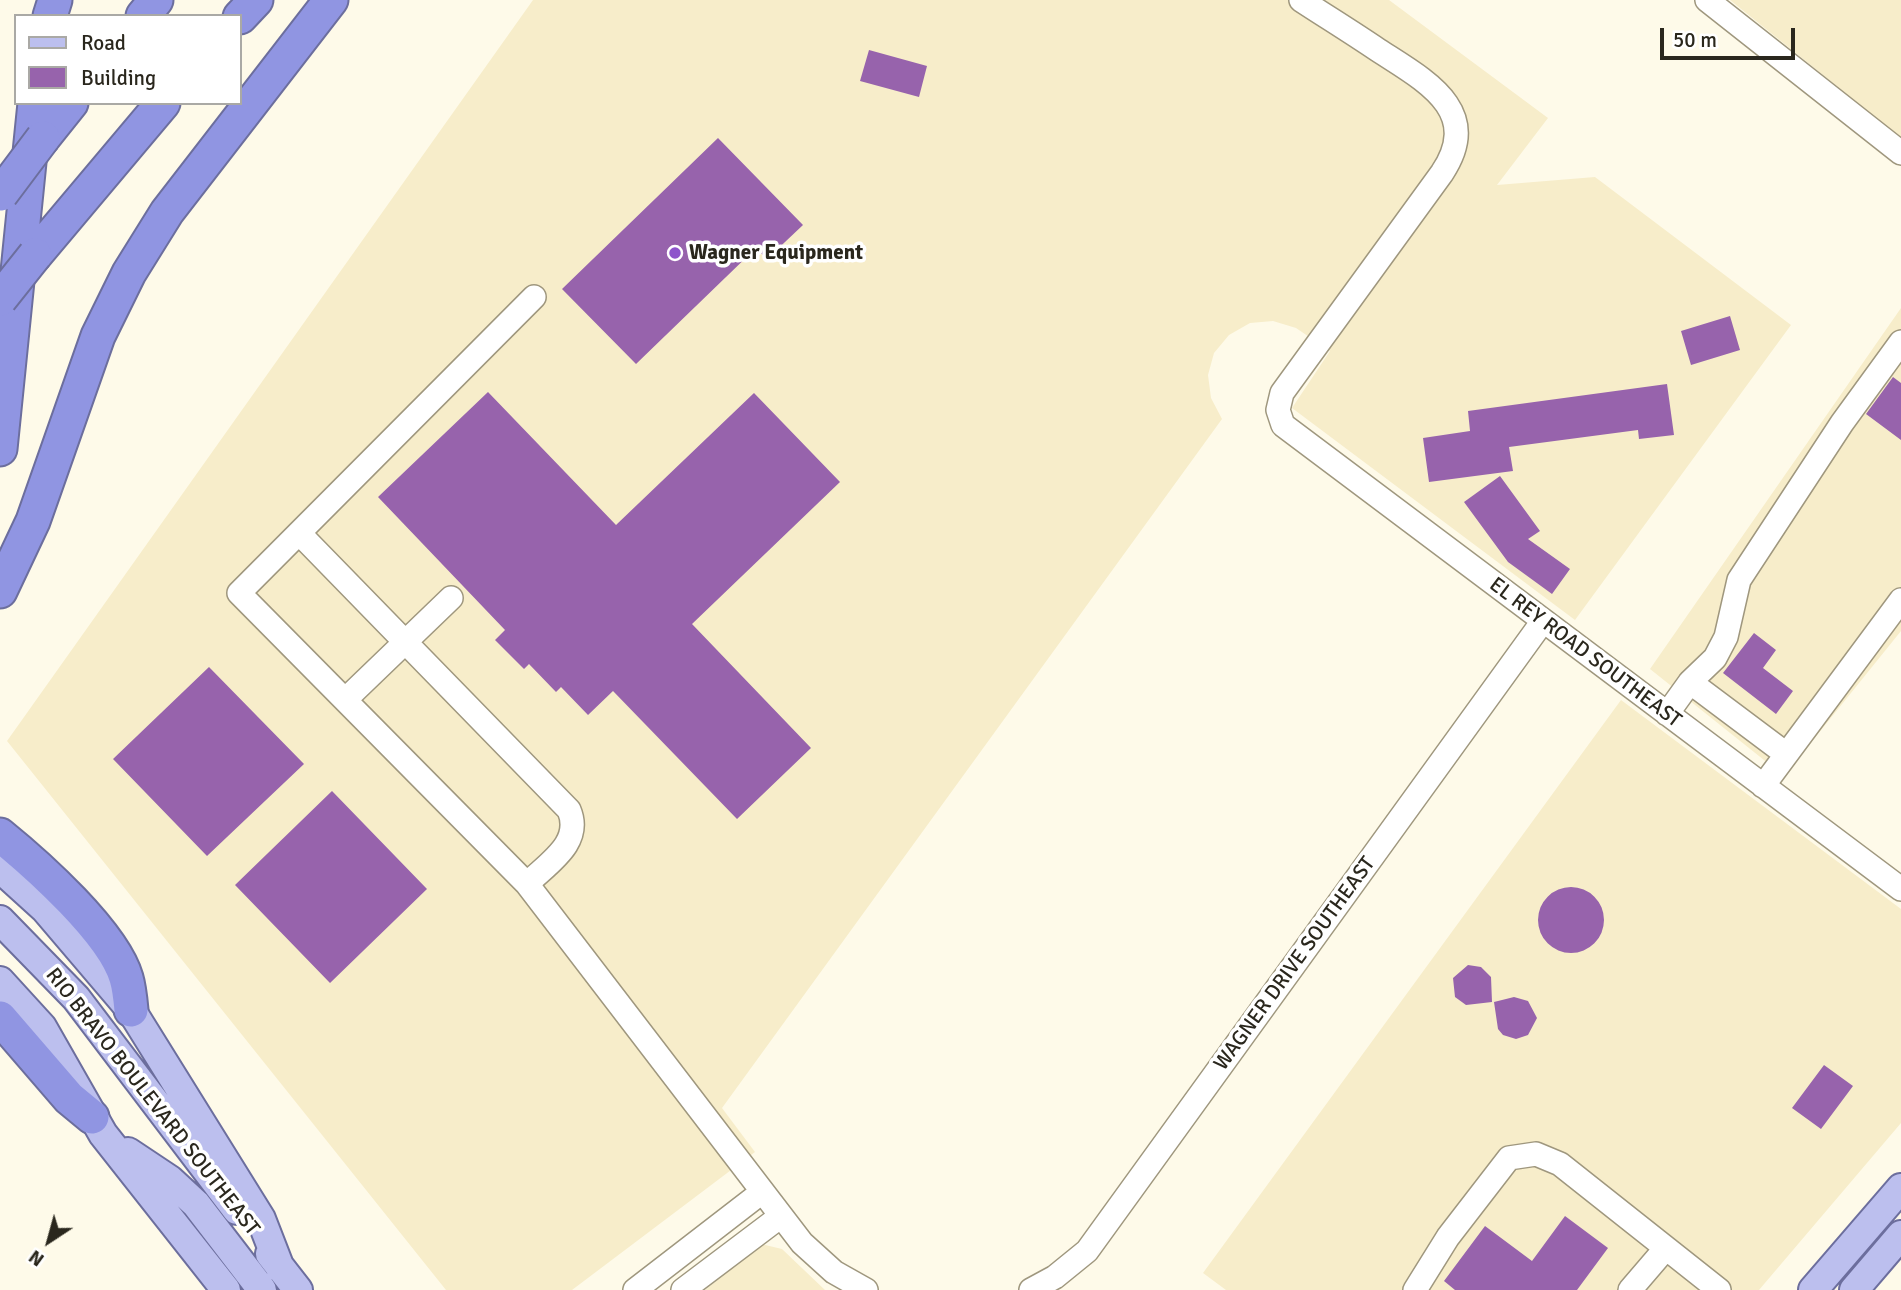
<!DOCTYPE html>
<html>
<head>
<meta charset="utf-8">
<style>
	body { margin:0 }
	#map { position:relative; width:1901px; height:1290px; overflow:hidden; background:#fefae9; font-family:Signika,sans-serif }
	canvas { display:block }
	.legend { position:absolute; left:14px; top:14px; width:228px; height:91px; box-sizing:border-box; background:#fff; border:2px solid #aaa9a5; margin:0; padding:9px 12px; list-style:none; font-size:21px; color:#2a271d }
	.legend li { display:flex; align-items:center; gap:14px; height:35px }
	.legend b { width:35px; border:2px solid #aaa9a5 }
	.north { position:absolute; left:14px; top:1206px; width:70px; height:70px; -webkit-text-stroke:5px #fff; paint-order:stroke; rotate:216deg; font-size:19px; font-weight:700; line-height:28px; text-align:center; color:#2a271d }
	.north::after { content:''; display:block; margin:auto; width:24px; height:32px; background:#2a271d; clip-path:polygon(50% 0,100% 100%,50% 72%,0 100%) }
	.scale { position:absolute; left:1660px; top:28px; width:135px; height:32px; box-sizing:border-box; border:4px solid #2a271d; border-top:0; padding-left:9px; font-size:21px; line-height:24px; white-space:nowrap; color:#2a271d; -webkit-text-stroke:5px #fff; paint-order:stroke }
</style>
</head>
<body>
<div id="map">
<canvas width="1901" height="1290"></canvas>
<ul class="legend">
<li><b style="height:9px;background:#bcbfee"></b>Road</li>
<li><b style="height:19px;background:#9763ac"></b>Building</li>
</ul>
<div class="north">N</div>
<div class="scale">50 m</div>
</div>
<script>
const ctx = document.querySelector('canvas').getContext('2d');
ctx.lineJoin = 'round';
function fill(path, color) { ctx.fillStyle = color; ctx.fill(path, 'evenodd'); }
function stroke(path, color, width, dash) { ctx.strokeStyle = color; ctx.lineWidth = width; ctx.lineCap = dash ? 'butt' : 'round'; ctx.setLineDash(dash || []); ctx.stroke(path); }
function label(font, color, halo, rows, align = 'center') {
  ctx.font = font + ' Signika,sans-serif'; ctx.lineWidth = 7; ctx.setLineDash([]); ctx.textBaseline = 'middle'; ctx.strokeStyle = halo; ctx.fillStyle = color; for (const [text, x, y, turn = 0] of rows) {
    ctx.save(); ctx.translate(x, y); ctx.rotate((+turn || 0) * Math.PI / 180); ctx.textAlign = isNaN(turn) ? turn : align; if (halo) ctx.strokeText(text, 0, 0); ctx.fillText(text, 0, 0); ctx.restore();
  }
}
fill(new Path2D(`
	M533 0H1389L1548 118 1497 185 1595 177 1791 325 1575 620 1292 408 1330 351 1296 328 1273 321 1250 323 1229 335 1214 353 1208 375 1211 398 1222 419 722 1108 755 1152 572 1290H446L7 741Z
	M1730 0H1901V138Z
	M1901 308V631L1784 776 1650 669Z
	M1621 700 1901 909V1123L1759 1290H1226L1203 1273Z
	M761 1244 782 1249 825 1290H705Z`), '#f7edca');
fill(new Path2D(`
	M869 50 927 66 919 97 860 81Z
	M718 138 803 225 767 259 756 248 636 364 562 289Z
	M1730 316 1740 350 1691 365 1681 331Z
	M1893 377 1901 383V440L1866 414Z
	M1667 384 1674 435 1639 439 1638 430 1509 447 1513 471 1429 482 1423 438 1470 431 1468 411Z
	M488 392 616 525 754 393 840 482 692 624 811 748 737 819 613 691 588 715 561 687 556 692 529 664 524 669 495 640 505 630 378 497Z
	M1500 476 1540 531 1528 539 1570 569 1552 594 1508 562 1464 502Z
	M1754 633 1776 650 1763 668 1793 691 1776 714 1723 673Z
	M209 667 304 764 207 856 113 759Z
	M332 791 427 889 330 983 235 885Z
	M1538 920a33 33 0 1 1 66 0a33 33 0 1 1-66 0Z
	M1468 965 1481 967 1491 977 1492 1002 1466 1005 1455 997 1453 978Z
	M1514 997 1528 1001 1537 1018 1528 1035 1516 1039 1503 1035 1498 1029 1494 1002Z
	M1824 1065 1853 1086 1821 1129 1792 1108Z
	M1565 1216 1608 1248 1577 1290H1455L1444 1281 1485 1226 1532 1261Z`), '#9763ac');
const minor = new Path2D(`
	M1301 0C1327 17 1353 33 1378 50 1424 80 1484 110 1442 173L1282 393 1278 410 1283 425 1901 889
	M1707 0 1901 153
	M534 297 239 593 527 884 802 1243 834 1272 866 1290
	M299 533 569 810C583 843 548 863 527 884
	M1690 682 1715 658 1726 637 1739 580 1842 423 1901 342
	M345 700 451 598
	M1667 714 1690 682 1786 754
	M1763 786 1901 600
	M635 1290 762 1192
	M683 1290 781 1216
	M1031 1290 1055 1277 1087 1251 1543 621
	M1415 1290 1448 1237 1509 1158 1536 1154 1560 1164 1719 1290
	M1630 1290 1666 1248`);
const major = new Path2D(`
	M0 868 45 909 131 1010 261 1219 280 1268
	M0 920 76 998 237 1210
	M0 981 42 1027 103 1134 226 1290
	M128 1152 170 1180 196 1204 262 1290
	M270 1254 298 1290
	M1813 1290 1901 1188
	M1854 1290 1901 1235`);
const highway = new Path2D(`
	M50 16 55 0
	M143 16 156 0
	M240 17 256 0
	M43 138 71 103
	M35 255 163 103
	M0 449 35 103
	M0 591 33 521 98 336 129 273 167 212 331 0
	M0 835C37 865 113 933 126 978 129 988 130 999 131 1010
	M0 1018 69 1098 92 1117`);
stroke(minor, '#9f977e', 26);
stroke(major, '#6c6e9d', 32);
stroke(highway, '#6c6e9d', 37);
stroke(minor, '#fff', 23);
stroke(major, '#bcbfee', 28);
stroke(highway, '#9095e2', 33);
const highwayBridge = new Path2D(`
	M1 194 43 138
	M0 299 35 255`);
stroke(highwayBridge, '#6c6e9d', 37, []);
stroke(highwayBridge, '#9095e2', 33);
for (const [x, y, r, color] of [
	[675,253,7,"#8e54cb"]
]) { const dot = new Path2D(); dot.arc(x, y, r, 0, 2 * Math.PI); ctx.fillStyle = color; ctx.fill(dot); stroke(dot, '#fff', 2.5); }
label('bold 21px', '#2a271d', '#fff', [
	["Wagner Equipment",689,253]
], 'left');
label('21px', '#2a271d', '#fff', [
	["EL REY ROAD SOUTHEAST",1585,653,37],
	["WAGNER DRIVE SOUTHEAST",1295,964,-54],
	["RIO BRAVO BOULEVARD SOUTHEAST",152,1102,52]
]);
</script>
</body>
</html>
